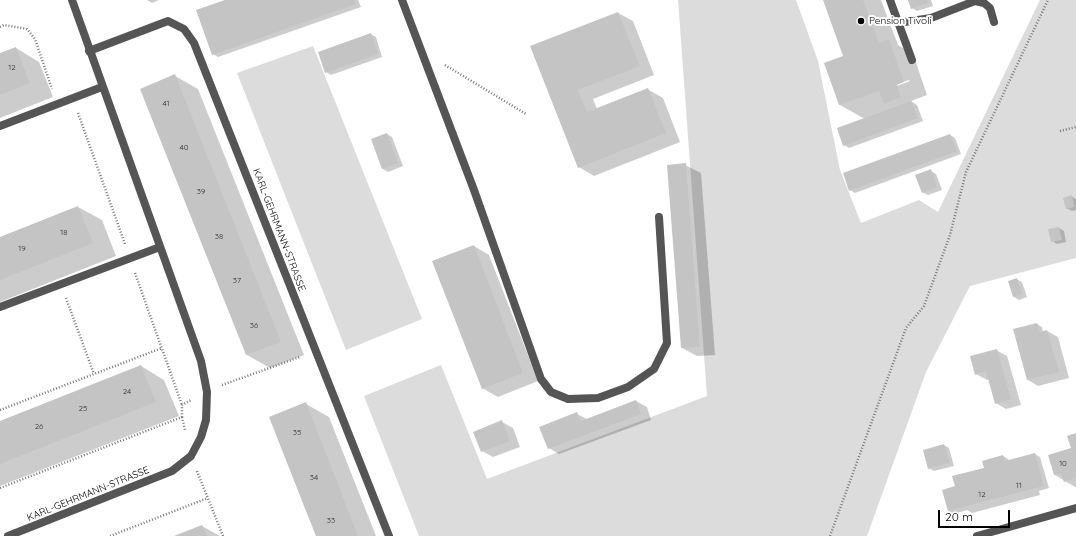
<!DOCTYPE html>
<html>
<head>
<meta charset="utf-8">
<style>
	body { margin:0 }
	#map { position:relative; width:1076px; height:536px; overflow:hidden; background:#fff; font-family:Quicksand,sans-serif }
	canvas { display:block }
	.scale { position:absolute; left:938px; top:510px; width:72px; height:18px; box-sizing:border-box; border:2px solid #000; border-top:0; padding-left:5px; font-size:12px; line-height:14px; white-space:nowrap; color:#000; -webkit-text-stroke:3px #fff; paint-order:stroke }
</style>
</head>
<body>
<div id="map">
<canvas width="1076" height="536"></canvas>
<div class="scale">20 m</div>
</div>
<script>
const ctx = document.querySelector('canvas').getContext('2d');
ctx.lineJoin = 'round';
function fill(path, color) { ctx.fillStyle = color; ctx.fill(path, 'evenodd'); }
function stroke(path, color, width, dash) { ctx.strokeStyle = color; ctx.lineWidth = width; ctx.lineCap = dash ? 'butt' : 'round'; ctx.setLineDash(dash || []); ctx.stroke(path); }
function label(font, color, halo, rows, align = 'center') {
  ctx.font = font + ' Quicksand,sans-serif'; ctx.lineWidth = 4; ctx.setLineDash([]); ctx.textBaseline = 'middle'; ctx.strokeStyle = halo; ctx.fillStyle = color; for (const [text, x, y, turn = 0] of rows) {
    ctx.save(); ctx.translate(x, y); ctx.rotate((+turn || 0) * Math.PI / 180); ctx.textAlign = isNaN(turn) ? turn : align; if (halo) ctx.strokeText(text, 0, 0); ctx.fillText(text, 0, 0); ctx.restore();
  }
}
fill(new Path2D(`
	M678 0H796L818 61 840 170 861 223 919 200 938 212 1040 0H1076V258L970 286 926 372 867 536H419L364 396 441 365 487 479 707 396Z
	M313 46 422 319 346 350 237 73Z`), '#dcdcdc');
fill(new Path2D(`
	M147 0H159L152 3Z
	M228 0H358L361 7 218 57 213 54Z
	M824 0H881L898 45 913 54 927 95 911 101 917 105 923 121 849 148 844 145 865 119 840 105 825 63 844 57ZM909 80 910 81 889 89 888 87Z
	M909 0H931L933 6 917 11 912 8Z
	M618 13 633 21 654 75 593 99 597 109 647 89 663 98 680 142 594 176 579 167 531 47Z
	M370 34 376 37 382 57 331 75 326 72Z
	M16 48 39 62 53 97 0 118V54Z
	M175 76 198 89 304 355 270 368 247 355 141 89Z
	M387 134 392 137 403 166 388 172 383 169 372 140Z
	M950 135 955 138 961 154 855 193 850 190Z
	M685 165 701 173 715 355 697 356 682 348Z
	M931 171 936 174 942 190 928 195 922 192Z
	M1071 196 1076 199V210L1072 211 1066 208Z
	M78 207 102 220 116 256 0 302V238Z
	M1059 228 1064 231 1066 242 1057 244 1052 241Z
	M474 246 489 255 538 381 498 397 482 388Z
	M1016 279 1022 282 1027 297 1019 300 1014 297Z
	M1037 324 1042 327 1043 332 1047 331 1058 337 1069 378 1038 386 1028 380Z
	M996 350 1007 356 1021 405 1006 409 996 403 989 379 987 380 976 374Z
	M141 366 164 380 179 416 0 486V422Z
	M636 401 647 407 651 420 559 454 549 448 577 414 587 419Z
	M306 404 329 417 376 536H317Z
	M502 422 513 428 520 447 493 457 482 451Z
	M1076 434V487H1075L1055 475 1072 449Z
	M944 445 949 448 954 466 934 471 929 468Z
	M1035 454 1040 457 1049 488 1039 491 1040 495 972 513 967 510 954 514 949 511 955 488 1003 456 1011 461Z
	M202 526 220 536H176Z`), '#0003');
fill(new Path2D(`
	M225 0H355L356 4 212 55 196 10Z
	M823 0H863L879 43 889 39 904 82 897 85 901 97 884 104 879 91 839 105 824 63 843 56Z
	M908 0H927L928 3 911 9Z
	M618 12 640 66 578 90 587 112 648 88 666 133 578 168 530 46Z
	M371 33 378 54 325 73 318 52Z
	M16 47 30 83 0 95V53Z
	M175 74 281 342 246 355 140 89Z
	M911 101 918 118 843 146 837 128Z
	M387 133 398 163 382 169 371 139Z
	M950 134 957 151 849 191 843 173Z
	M686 163 700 347 681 348 667 165Z
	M931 169 937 187 922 193 915 175Z
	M1072 195 1074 207 1066 209 1063 198Z
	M78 206 93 243 0 280V237Z
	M1059 227 1062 240 1051 242 1048 229Z
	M474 245 523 373 482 389 432 261Z
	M1017 278 1022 294 1013 297 1008 281Z
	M1037 323 1040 332 1047 330 1059 372 1027 380 1013 329Z
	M997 349 1011 399 995 404 986 371 975 375 970 356Z
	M141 365 156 402 0 464V421Z
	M636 400 641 414 548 449 539 427 577 412 581 421Z
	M306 402 341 492 358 536H316L304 506 269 417Z
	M502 420 510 441 481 452 473 432Z
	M1076 433V478L1064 482 1061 473 1054 475 1048 455 1071 448 1067 436Z
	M944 444 950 463 928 469 923 450Z
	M1035 453 1044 486 948 511 942 490 955 486 952 476 984 468 982 461 1003 455 1005 461Z
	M202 525 207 536H174Z`), '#c4c4c4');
stroke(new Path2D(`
	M0 27 4 25 27 29 35 39 52 89
	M445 65 526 114
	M78 113 125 244
	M1060 131 1076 127
	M135 273 182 405
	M66 298 94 374
	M222 385 300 357
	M0 410 162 348
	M182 417 185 430
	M197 471 223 536
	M0 488 182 417V405L191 400
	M110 536 208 498
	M830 536 906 328 924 306 950 235 966 172 1048 0`), '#777', 2.5, [1, 2]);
stroke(new Path2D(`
	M402 0 474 190 541 379 551 392 568 399 598 398 628 387 654 369 667 343 659 217
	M890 0 912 60
	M898 23 931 18 975 1 984 3 990 8 994 22
	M89 51 168 21 184 29 194 43 389 536`), '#555', 8);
stroke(new Path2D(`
	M0 126 102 87
	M0 307 160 247
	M8 536 172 471 191 456 201 437 206 420 207 392 201 361 72 0
	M977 536 1076 508`), '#555', 8);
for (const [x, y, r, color] of [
	[861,21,4,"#000"]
]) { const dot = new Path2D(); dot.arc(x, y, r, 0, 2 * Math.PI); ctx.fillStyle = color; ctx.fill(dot); stroke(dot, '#fff', 1.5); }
label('8px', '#313131', null, [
	["12",12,68],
	["41",166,104],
	["40",184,148],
	["39",201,192],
	["18",64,233],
	["38",219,237],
	["19",22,249],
	["37",237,281],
	["36",254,326],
	["24",127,392],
	["25",83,409],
	["26",39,427],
	["35",297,433],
	["10",1063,464],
	["34",314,478],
	["11",1019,486],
	["12",982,495],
	["33",331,521]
]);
label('10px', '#000', '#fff', [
	["Pension Tivoli",869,21]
], 'left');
label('10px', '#000', '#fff', [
	["KARL-GEHRMANN-STRASSE",279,230,69],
	["KARL-GEHRMANN-STRASSE",88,494,-22]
]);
</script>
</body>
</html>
